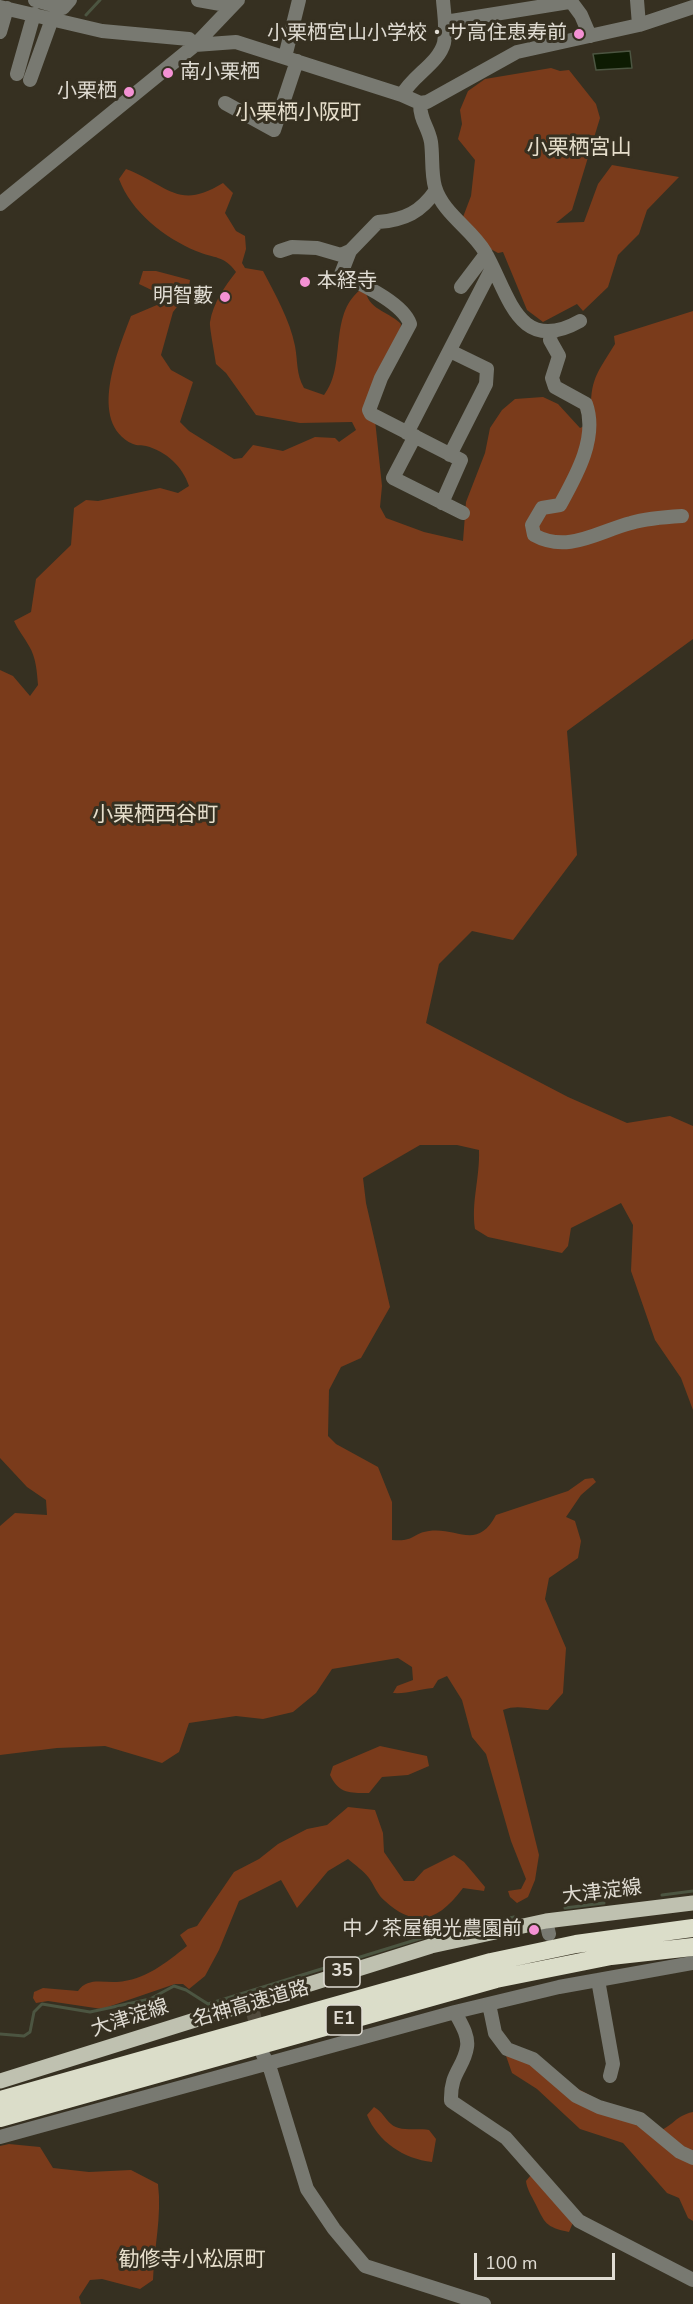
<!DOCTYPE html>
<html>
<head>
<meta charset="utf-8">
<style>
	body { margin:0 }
	#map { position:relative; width:693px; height:2304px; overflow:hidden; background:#363021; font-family:"Nunito Sans",sans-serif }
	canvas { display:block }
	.scale { position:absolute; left:474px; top:2253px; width:141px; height:27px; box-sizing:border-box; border:3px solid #e0dcd3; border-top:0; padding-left:8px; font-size:18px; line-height:21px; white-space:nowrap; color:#e0dcd3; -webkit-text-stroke:4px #363021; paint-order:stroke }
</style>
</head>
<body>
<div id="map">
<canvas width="693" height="2304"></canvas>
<div class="scale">100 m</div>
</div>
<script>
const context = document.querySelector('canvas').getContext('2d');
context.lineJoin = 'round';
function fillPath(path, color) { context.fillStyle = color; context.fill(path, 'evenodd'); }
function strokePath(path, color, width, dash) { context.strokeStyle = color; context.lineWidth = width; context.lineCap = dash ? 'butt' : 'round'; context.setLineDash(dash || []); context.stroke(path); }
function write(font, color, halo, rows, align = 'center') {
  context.font = font + ' "Nunito Sans","Noto Sans JP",sans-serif'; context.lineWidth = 6; context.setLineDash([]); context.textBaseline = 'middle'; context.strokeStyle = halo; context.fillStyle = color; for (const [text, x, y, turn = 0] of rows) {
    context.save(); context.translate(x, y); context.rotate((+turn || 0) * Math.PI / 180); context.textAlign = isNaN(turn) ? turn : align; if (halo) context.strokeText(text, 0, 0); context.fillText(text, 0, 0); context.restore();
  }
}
fillPath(new Path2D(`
	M551,68L560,71L569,70L596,104L600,118L572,210L556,223L584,222L598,184L612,165L679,177L647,210L639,234L618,255L608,287L583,311L577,304L543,322L527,310L503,252L498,253L487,247L463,217L471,196L475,160L458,139L462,124L460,110L468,91L485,79Z
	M126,169C168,185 178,211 223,183L233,193L225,213L236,231L245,236L246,249L242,263L245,268L263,271C275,294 290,320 295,346C298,362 296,374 304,388L324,395C347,366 328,316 360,290L366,293C370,310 391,313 401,324L400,331L382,364L375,420L382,486L380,507L386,518L424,532L463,541L466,502L485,453L490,428L502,410L515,399L543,397L558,404L580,428L591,423C590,381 593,379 615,344L614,336L693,311V639L567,731L577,855L513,940L472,931L439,964L426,1023L568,1097L627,1123L670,1116L693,1126V1410L681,1378L655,1340L631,1271L633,1225L621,1203L571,1228L568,1246L562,1253L488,1237L475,1229C471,1202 480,1178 479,1150L457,1145H420L363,1178L366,1203L390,1307L361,1358L341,1367L329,1390L328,1436L336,1444L378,1467L392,1502V1540C416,1542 412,1533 429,1531C458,1527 477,1551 496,1515L568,1491L585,1479L593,1478L596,1482L581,1495L566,1517L575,1521L581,1541L578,1558L549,1578L545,1599L566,1648L563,1693L548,1710C532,1710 518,1704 503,1710L539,1855L535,1880L528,1897L517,1903L510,1897L508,1891L521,1889L526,1879L511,1841L486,1754L472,1737L462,1700L447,1676L438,1680L433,1688C419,1689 408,1694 393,1693L397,1686L413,1680L412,1667L398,1658L332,1669L316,1693L293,1712L263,1719L236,1716L189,1723L179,1752L162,1763L105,1746L57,1748L0,1755V1526L15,1513L47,1515L46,1500L27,1487L0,1458V670L13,676L30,696L38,685C37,672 36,657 29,646C24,637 18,630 14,621L31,612L36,579L71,545L74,508L86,500L98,501L160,488L178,493L189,486C183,467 166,451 146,446C142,445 137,446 133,444C87,423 118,350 131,316L164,302L162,295L139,284L143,271H156L190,280L188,293L173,312L161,355L171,370L193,382L180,422L189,431L234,459L242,458L253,445L283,451L315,437L335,438L339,442L356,430L352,422L300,423L256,415L226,373L216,364C215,356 209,325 210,322C213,303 225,286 236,272C224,255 215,259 196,251C165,238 131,212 119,179Z
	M380,1746L427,1756L429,1766L408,1775L382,1777L369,1793C350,1793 339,1794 330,1775L333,1766Z
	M348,1807L375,1810L383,1833L384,1852L404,1881H414L424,1870L454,1855L464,1862L485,1887L484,1891L463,1888C439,1920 417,1930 385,1901C378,1896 374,1885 369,1878C364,1871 355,1865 348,1859L328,1871L297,1908L281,1880L239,1901L219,1950L205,1976L189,1989L183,1984H175L102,2009L48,2001L36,2003L33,1998L34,1992L43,1988L78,1991C88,1977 103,1983 117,1982C145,1980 166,1963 187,1946L180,1935L188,1929L197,1926L234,1872L259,1859L278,1844L307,1829L327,1825Z
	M510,2052L606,2104L651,2133C672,2130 673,2116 693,2112V2221L688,2218L679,2198L667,2193L623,2143L580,2129L537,2089L512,2073L505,2053Z
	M374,2107C383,2112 384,2118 391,2124C399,2132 418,2128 429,2130L436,2139L432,2162C404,2159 378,2142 367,2115Z
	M9,2144L40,2147L53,2168L89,2172L131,2170L158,2184C162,2217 154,2247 153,2280L140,2289L102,2279L90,2280L79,2297L81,2304H0V2146Z
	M531,2175L574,2220L569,2232C545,2227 545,2223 535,2203C531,2195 527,2189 526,2181Z`), '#7a3b1b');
const water = new Path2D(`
	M630,51L632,68L596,70L593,54Z`);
fillPath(water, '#0d1b02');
strokePath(water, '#4c5541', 1.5);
strokePath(new Path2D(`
	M86,15L100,0
	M662,1895L693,1891
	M565,1908L604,1903
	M0,2034L24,2036L30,2032L34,2012L42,2004L90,2012L150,1999L174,1986L186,1990L208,2004L425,1937L514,1917`), '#4c5541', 3);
strokePath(new Path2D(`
	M253,2012L259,2036`), '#504a3c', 14, [14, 7]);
strokePath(new Path2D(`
	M35,0L63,8L70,0
	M198,0L232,6
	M570,0L581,15L590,36
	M637,0L639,25
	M0,7L102,31L189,39L195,45L236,42L402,95L420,103
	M445,22L569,2
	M0,32L7,8
	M285,57L299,0
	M17,74L34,14
	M30,80L52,19
	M402,95C412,76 439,63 444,43C447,29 444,14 443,0
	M225,103L274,130L297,61
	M420,103C420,121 428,126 431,142C433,156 431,173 435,187C443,214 472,229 485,252C509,294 518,356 580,321
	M420,103L427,102L517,52L639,25L693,7
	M0,204L195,45L238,0
	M280,251L292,247L317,248L341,255L350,251L378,222C405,220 421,212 436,190
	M350,251L341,274C361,284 403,303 410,324L381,378L369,410L371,414L461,460L442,503
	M461,287L486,254
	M551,333L550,340L559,356L552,378L555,387L586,404C598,438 576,476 560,505L542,508L532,525L534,535C568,554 599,531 631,523C648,518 665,517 682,516
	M450,351L487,369L486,384L450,455
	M407,433L492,268
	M415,436L393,478L463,513
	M546,1921L549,1934
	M598,1980L613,2064L610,2076
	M489,2004L495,2033L507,2049L533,2059L576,2096L599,2107L640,2119L680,2152L693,2158
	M455,2012C460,2022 469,2035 467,2047C464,2068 450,2072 451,2101L506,2138L579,2221L693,2280
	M263,2055L269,2065L307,2189L334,2229L365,2266L484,2304
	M0,2137L455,2012L559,1987L693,1963`), '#787971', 14);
strokePath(new Path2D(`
	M0,2081L431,1946L546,1921L693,1903`), '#bfc1b0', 15);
strokePath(new Path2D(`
	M0,2100L491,1962L576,1944L693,1928
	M0,2118L496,1979L611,1956L693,1947`), '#dbddc9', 18);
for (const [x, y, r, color] of [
	[579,34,6,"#f491d4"],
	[168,73,6,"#f491d4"],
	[129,92,6,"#f491d4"],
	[305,282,6,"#f491d4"],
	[225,297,6,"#f491d4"],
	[534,1930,6,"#f491d4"]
]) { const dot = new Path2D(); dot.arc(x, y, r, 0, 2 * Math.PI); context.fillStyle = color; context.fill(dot); strokePath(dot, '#363021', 2); }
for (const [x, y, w] of [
	[342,1972,36],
	[344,2020,36]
]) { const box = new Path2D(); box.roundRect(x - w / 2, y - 15, w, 30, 4.5); context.fillStyle = '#363021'; context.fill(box); strokePath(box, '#e0dcd3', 1.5); }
write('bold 18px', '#e0dcd3', null, [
	["35",342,1972],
	["E1",344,2020]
]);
write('20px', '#e0dcd3', '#363021', [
	["小栗栖宮山小学校・サ高住恵寿前",567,34],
	["南小栗栖",180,73,"left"],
	["小栗栖",117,92],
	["本経寺",317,282,"left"],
	["明智藪",213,297],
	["中ノ茶屋観光農園前",522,1930]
], 'right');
write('20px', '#e0dcd3', '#363021', [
	["大津淀線",602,1893,-7],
	["名神高速道路",251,2005,-16],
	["大津淀線",130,2019,-18]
]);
write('21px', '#e7dfcc', '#363021', [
	["小栗栖小阪町",298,114],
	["小栗栖宮山",579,149],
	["小栗栖西谷町",155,816],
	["勧修寺小松原町",192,2261]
]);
</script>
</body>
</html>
